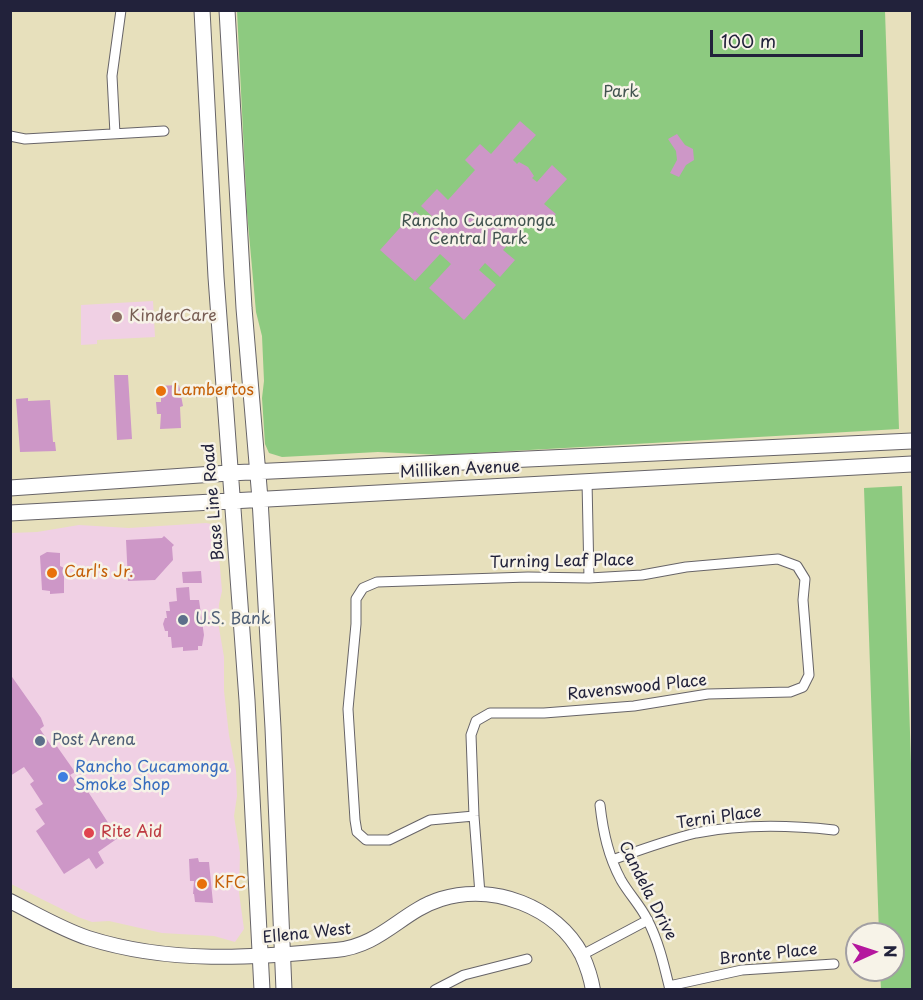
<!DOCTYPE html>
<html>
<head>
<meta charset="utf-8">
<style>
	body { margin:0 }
	#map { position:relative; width:923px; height:1000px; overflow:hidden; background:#e7e0bc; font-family:"Playpen Sans",sans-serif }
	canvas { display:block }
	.frame { position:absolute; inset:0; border:12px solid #22223b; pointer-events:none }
	.north { position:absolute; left:845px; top:922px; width:60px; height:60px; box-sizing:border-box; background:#f7f3e8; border:2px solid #a29fa3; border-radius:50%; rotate:87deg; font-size:16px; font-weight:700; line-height:24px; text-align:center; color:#22223b }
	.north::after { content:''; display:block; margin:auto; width:21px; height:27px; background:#b5179e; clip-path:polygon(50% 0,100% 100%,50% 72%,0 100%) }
	.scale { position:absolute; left:710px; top:30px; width:153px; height:27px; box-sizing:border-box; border:3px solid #22223b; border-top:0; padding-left:8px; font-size:18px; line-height:21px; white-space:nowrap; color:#22223b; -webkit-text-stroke:4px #f7f3e8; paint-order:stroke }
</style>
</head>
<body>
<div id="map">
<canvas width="923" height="1000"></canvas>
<div class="frame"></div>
<div class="north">N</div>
<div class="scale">100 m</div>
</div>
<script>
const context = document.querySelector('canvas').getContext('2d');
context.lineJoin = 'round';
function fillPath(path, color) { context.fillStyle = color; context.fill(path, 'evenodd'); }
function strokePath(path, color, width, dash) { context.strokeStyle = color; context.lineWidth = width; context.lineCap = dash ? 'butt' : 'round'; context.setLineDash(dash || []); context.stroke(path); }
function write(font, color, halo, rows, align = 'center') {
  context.font = font + ' "Playpen Sans",sans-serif'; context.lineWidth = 5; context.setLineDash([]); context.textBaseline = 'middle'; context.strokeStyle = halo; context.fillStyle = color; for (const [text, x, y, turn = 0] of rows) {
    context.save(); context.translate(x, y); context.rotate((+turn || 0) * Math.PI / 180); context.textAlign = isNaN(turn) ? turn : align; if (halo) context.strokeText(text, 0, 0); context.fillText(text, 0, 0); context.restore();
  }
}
fillPath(new Path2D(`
	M153,301L155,337L97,340V344L81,345V305Z
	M206,523L217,525L222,536L219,556L222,591L219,604L218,622L224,657V691L229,735L236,771L237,796L234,816L240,853L239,893L244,929L235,942L214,936L162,933L109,921L92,922L78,917L11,884L10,533L37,532L79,525L129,528Z`), '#f0d0e4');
fillPath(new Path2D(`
	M237,11H885L899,429L441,455L378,452L282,457L269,453L265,444L262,398L264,381L262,336L256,312L247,212Z
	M902,486L912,794V989L881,990L880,970H893V934H879L864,488Z`), '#8dca80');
fillPath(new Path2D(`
	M520,121L536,135L513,160L517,164L519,162L528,167L534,176L532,178L537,182L552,165L567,179L544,204L556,214L542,229L531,219L519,232L530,241L525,246L515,237L503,250L515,260L500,277L485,263L479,270L496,285L464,320L429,288L451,264L440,254L415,281L380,250L415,211L431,225L436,220L421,206L437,189L448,200L475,170L465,160L480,144L491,154Z
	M677,134L685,145L693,149L694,160L686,165L679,177L670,173L677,160L676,151L668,139Z
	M114,375H128L132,439L117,440Z
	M179,385L183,406L180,407L181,428L160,429L161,414H157L156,402H161V398L158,396L157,386Z
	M28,398V401L50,400L53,442H55L56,451L20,452L16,399Z
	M164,536L174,545L172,547L173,560L155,580L128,581L126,540L162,538Z
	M47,552L60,553V566L64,568V593L50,594V591L42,590L40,556Z
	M201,571L202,583H183L182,572Z
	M189,587L190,600H199L204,635L202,646H198V650L183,651V647L172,648L171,637H168V631H165L163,624L165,618H167L166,611H170L169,602L177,601L176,588Z
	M10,674L41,718L44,726L40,729L52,747L56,745L75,772L70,775L75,782L79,780L85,787L118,838L98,852L104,863L96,869L89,858L64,874L36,831L45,824L35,809L43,804L30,784L34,781L24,767L10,776Z
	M198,858L199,862H209L213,903L195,902L194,894H193L194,881H190L189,859Z`), '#cd97c7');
const street = new Path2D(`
	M115,134L112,76L121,10
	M10,136L25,139L164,131
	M587,481L589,578
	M600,805C603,832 608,856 621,880C629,894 640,905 647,919C659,942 664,965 670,990
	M474,816L430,820L389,840H366L357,832L355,820L348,709L356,624V599L363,588L377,582L528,577L589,578L642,575L686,567L778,559L797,566L805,579L803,600L809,675L803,687L790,692L708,694L634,706L544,713H490L476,721L471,735L474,816L480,894
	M612,860C640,850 667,840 696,833C742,824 788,825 834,830
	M582,955L648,920
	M669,986L742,970L834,964
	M435,990L464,975L527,959`);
const secondary = new Path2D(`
	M10,901C36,914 61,929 88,938C170,964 252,958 336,950C381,946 402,911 441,899C493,883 556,906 582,955C587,966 591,978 593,990`);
const primary = new Path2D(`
	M202,10L216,277L247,700L262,990
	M227,10L244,308L260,499L273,728L284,990
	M10,488L229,473L912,441
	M10,513L912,464`);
strokePath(street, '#676468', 11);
strokePath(secondary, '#676468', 16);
strokePath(primary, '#676468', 17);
strokePath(street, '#fff', 9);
strokePath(secondary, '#fff', 14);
strokePath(primary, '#fff', 15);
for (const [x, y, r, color] of [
	[117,317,6,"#8d6e63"],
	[161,391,6,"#e8710a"],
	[52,573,6,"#e8710a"],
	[183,620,6,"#5c6f8a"],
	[40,741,6,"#5c6f8a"],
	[63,777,6,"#3f7fe0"],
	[89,833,6,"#e0444e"],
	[202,884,6,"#e8710a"]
]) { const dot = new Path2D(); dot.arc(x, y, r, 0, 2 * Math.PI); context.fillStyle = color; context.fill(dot); strokePath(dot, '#f7f3e8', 2); }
write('16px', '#425450', '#f7f3e8', [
	["Park",621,93],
	["Rancho Cucamonga",478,222],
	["Central Park",478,240]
]);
write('16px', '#785e54', '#f7f3e8', [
	["KinderCare",129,317]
], 'left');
write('16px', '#c56008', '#f7f3e8', [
	["Lambertos",173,391],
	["Carl's Jr.",64,573],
	["KFC",214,884]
], 'left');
write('16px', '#22223b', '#f7f3e8', [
	["Milliken Avenue",460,470,-3],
	["Base Line Road",214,502,-95],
	["Turning Leaf Place",562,562,-1],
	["Ravenswood Place",637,688,-6],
	["Terni Place",719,818,-8],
	["Candela Drive",647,891,63],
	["Ellena West",307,934,-6],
	["Bronte Place",768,955,-6]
]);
write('16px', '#4e5e75', '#f7f3e8', [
	["U.S. Bank",195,620],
	["Post Arena",52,741]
], 'left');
write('16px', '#366cbe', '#f7f3e8', [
	["Rancho Cucamonga",75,768],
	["Smoke Shop",75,786]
], 'left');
write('16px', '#be3a42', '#f7f3e8', [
	["Rite Aid",101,833]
], 'left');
</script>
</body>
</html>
